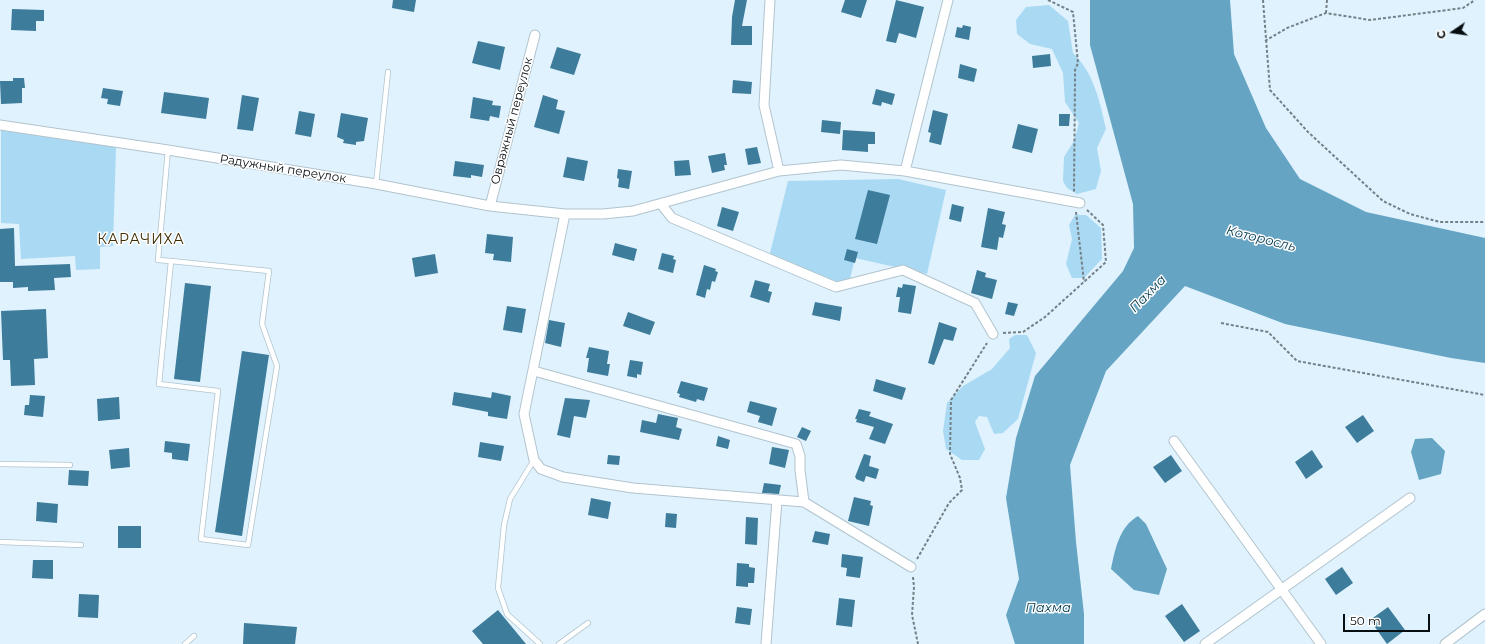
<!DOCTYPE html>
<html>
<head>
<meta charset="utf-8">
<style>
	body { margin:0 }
	#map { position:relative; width:1485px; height:644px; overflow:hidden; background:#dff2fd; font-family:Montserrat,sans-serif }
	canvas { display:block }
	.north { position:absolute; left:1433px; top:12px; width:40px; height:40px; -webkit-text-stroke:3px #fff; paint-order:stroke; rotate:257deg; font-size:11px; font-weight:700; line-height:16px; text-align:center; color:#070e11 }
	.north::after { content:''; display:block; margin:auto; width:14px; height:18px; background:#070e11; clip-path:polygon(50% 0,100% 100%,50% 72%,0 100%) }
	.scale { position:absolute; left:1343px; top:614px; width:87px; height:18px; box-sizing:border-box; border:2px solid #070e11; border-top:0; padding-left:5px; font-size:12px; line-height:14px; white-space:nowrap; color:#070e11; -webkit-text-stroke:3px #fff; paint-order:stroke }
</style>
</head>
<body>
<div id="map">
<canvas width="1485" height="644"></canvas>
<div class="north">С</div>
<div class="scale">50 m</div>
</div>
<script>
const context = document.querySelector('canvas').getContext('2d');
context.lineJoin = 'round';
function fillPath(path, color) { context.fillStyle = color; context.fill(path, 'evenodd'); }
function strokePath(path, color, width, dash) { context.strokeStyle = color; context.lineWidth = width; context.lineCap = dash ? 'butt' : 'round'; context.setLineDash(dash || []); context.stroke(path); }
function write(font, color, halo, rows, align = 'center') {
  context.font = font + ' Montserrat,sans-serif'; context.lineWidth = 3; context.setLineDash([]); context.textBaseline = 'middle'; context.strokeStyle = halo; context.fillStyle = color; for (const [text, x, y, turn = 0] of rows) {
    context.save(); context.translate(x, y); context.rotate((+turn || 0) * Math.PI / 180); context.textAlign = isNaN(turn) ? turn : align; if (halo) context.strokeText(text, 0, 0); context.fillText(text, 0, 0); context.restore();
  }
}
fillPath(new Path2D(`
	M1049,5L1068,21L1073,53C1094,73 1100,102 1106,129L1097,148L1101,171L1096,189L1077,194L1067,188L1063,181L1064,157L1074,141L1079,123L1065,102L1063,73L1052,49L1030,44L1017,34L1016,20L1026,7Z
	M1,129L116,147L113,246L100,247V269L76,270L75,256L21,259L19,224L1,223Z
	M898,179L946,190L927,274L855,258L850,279L827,284L769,257L788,181Z
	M1075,215H1086L1101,228L1102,259L1084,278H1072L1066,264L1072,239L1069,225Z
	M1015,335H1027L1036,353L1018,419L1003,433L994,434L987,417L979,416L975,422L985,449L979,460H962L946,449L943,431L947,403L963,386L992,369L1010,348L1009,339Z`), '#aadaf3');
fillPath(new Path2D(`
	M1090,0H1230L1234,54L1266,128L1300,179L1366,212L1485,238V363L1451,358L1285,324L1185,286L1106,371L1070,465L1076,542L1084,614V644H1015L1006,615L1019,579L1006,498L1016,438L1035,376L1123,271L1134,248L1133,204L1090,45Z
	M1432,438L1445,451L1441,474L1419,480L1411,452L1415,439Z
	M1138,516L1146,524L1167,569L1159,595L1134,590L1111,569C1115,550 1119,527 1138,516Z`), '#65a4c3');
fillPath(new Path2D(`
	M393,0H416L414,12L392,8Z
	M735,0H747L742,26H752V45H731L732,17Z
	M845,0H867L861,18L841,12Z
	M896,0L924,7L916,38L899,33L896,43L886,41Z
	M12,9L44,10V21H36V31L11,30Z
	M963,25L971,27L969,40L955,37L957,27L962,28Z
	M478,41L505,47L500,70L472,63Z
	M557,47L581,54L574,75L550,68Z
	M1050,54L1051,66L1033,68L1032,56Z
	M960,64L977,69L974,82L958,78Z
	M13,78H24L25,88H22V103L1,104L0,81H13Z
	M733,80L752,82L751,94L732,93Z
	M103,88L123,91L120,106L107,104L108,99L101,98Z
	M876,89L895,94L892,105L882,102L881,106L872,104Z
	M164,92L209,98L206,119L161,113Z
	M242,95L259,98L253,131L237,129Z
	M543,95L558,100L556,109L565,111L559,134L534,127Z
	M473,97L493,101L492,105L501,106L499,118L490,116L489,121L470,118Z
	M933,110L948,114L941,145L929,142L931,133L928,132Z
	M299,111L315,114L311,137L295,134Z
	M341,113L368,118L364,141L356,142V145L343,143L344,140L337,137Z
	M1059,114H1070L1069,126H1059Z
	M822,120L841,122L840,134L821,132Z
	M1018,124L1038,129L1032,153L1012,148Z
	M843,130L875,132V144H868V152L842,150Z
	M757,147L761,163L748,165L745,149Z
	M725,153L727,165H724L725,170L712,173L708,156Z
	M567,157L588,161L584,181L563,177Z
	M689,160L691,175L675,176L674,161Z
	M455,161L484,165L482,177L471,175V178L453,176Z
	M618,169L632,171L629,189L618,187L619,179L617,178Z
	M868,190L890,195L877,244L855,239Z
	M952,204L964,207L961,222L949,219Z
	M722,207L739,212L733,231L717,226Z
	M988,208L1005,212L1002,224L1006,225L1003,238L999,237L997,250L981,247Z
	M14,228L15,266L70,264L71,277L54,278L55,290L28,291V287L13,288V282H0V229Z
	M487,234L513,237L511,262L493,260L494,254L485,253Z
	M615,243L637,249L634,261L612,255Z
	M847,249L858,252L855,263L844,260Z
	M662,253L674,256L673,259L676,260L673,273L658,269Z
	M435,254L438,273L415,277L412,258Z
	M704,265L716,269L715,271L718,272L715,282L712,281L710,290L707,289L705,298L696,295Z
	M977,270L986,273L985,277L997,280L992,299L971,293Z
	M755,280L770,284L768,291L772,292L769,303L750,297Z
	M185,283L211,286L200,382L174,379Z
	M903,284L916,286L911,314L898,312L900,297H896L898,287L902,288Z
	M815,302L842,307L840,321L812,315Z
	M1008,302L1018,304L1014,316L1005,314Z
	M507,306L526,309L522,333L503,330Z
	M46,309L48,358L34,359L35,385L11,386L10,360H3L1,311Z
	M628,312L655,322L650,335L623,326Z
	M549,320L565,323L561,347L545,343Z
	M939,322L957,328L953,341L944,339L934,365L928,363Z
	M589,347L609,351L607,364H610L608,376L587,372L589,358H586Z
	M242,351L269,355L242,536L215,532Z
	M630,360L643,362L641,375L637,374V378L627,376Z
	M876,379L906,388L902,400L873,391Z
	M681,381L708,388L704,401L697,399L696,402L679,397L680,394L677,393Z
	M454,392L491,398L492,392L511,396L507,419L488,416V412L452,405Z
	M30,395L45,396L43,417L24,415L25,405H29Z
	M119,397L120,419L98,421L97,399Z
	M565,398L590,400L586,418L574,416L570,438L557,435Z
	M750,401L777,408L772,426L758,422L760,416L747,412Z
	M859,409L871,412L869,416L893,424L885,444L869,439L874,427L856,422L857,419H855Z
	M658,414L678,418L676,427L682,429L679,440L640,432L642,420L656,423Z
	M1363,415L1374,431L1357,443L1345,427Z
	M802,427L811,431L806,441L797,437Z
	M718,436L730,440L728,449L716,446Z
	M165,441L190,444L188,461L172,459V453L164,452Z
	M480,442L504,446L501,461L478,457Z
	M772,447L789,450L785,468L769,464Z
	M129,448L130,467L111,469L109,450Z
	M1312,450L1323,467L1306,479L1295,462Z
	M864,454L871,456L869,466L879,469L876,479L866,476L864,482L856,479V478L855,477Z
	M608,455L620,456L619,465L607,464Z
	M1171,455L1182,471L1165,483L1153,467Z
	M69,470L89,471L88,486L68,485Z
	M764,483L781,485L779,494L762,493Z
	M854,497L871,501L870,505L873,506L869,526L848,521Z
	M591,498L611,502L608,519L588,515Z
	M37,502L58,504L57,523L36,521Z
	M666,513L677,514L676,528L665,527Z
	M746,517L758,518L757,545L745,544Z
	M118,526H141V548H118Z
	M815,531L830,534L828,545L812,542Z
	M842,554L863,557L860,578L846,576L847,568L841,567Z
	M33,560H53V579L32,578Z
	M737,563L749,564V567L755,568L754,583H748V587L736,586Z
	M1342,567L1353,583L1336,595L1325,579Z
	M79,594L99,595L98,618L78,617Z
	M839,598L855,600L852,627L836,625Z
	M1182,604L1200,631L1184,642L1165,616Z
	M737,607L752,609L750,625L735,623Z
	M1388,607L1405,630L1387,644L1370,620Z
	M498,610L526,644H483L472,631Z
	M244,623L297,627L295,644H243Z`), '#3d7c9a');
const lane = new Path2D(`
	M168,150L158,260L171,261L159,384L218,391L201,539L248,545L277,366L262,324L269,271L171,261
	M376,184L388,72
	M534,460L510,499L504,525L498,588L507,614L540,644
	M0,464L70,465
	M0,542L81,545
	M185,644L194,636
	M559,644L588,623`);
const street = new Path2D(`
	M770,0L764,105L779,171
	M0,125L168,150L376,184L490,206L565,214H603L633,211L779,171L841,165L905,171L1080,203
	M905,171L948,0
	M661,204L672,218L836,287L903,270L975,303L993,334
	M490,206L535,35
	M565,214L524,414L534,460L541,469L563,477L633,488L804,502L911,567
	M534,371L796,444L800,456V470L804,502
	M1174,441L1321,644
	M766,644L777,500
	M1205,644L1410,498
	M1445,644L1485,614`);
strokePath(lane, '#b1c4ce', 6);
strokePath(street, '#b1c4ce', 11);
strokePath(new Path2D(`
	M1048,0L1073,12L1078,63L1075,70V79L1074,192
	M1263,0L1270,90L1308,132L1383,201L1410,214L1440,222H1485
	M1326,13L1327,0
	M1265,41L1287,28L1326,13L1370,20L1463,8L1475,0
	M1076,212L1084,282
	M1221,323L1268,332L1297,361L1485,395
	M1003,333L1023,332L1045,317L1106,262L1103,225L1086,209
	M917,559L949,503L962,490L960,478L950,454L951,400L987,343
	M913,577L914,587L912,615L918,644`), '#738087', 2, [3, 2]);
strokePath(lane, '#fff', 4.5);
strokePath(street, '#fff', 9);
write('12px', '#070e11', '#fff', [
	["Овражный переулок",512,121,-75],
	["Радужный переулок",283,169,9]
]);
write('italic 13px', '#00394f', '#fff', [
	["Которосль",1261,239,14],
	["Пахма",1148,294,-46],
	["Пахма",1048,608]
]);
context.letterSpacing = '1px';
write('14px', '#3d2e04', '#fff', [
	["КАРАЧИХА",141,240]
]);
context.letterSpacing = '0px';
</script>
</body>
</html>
